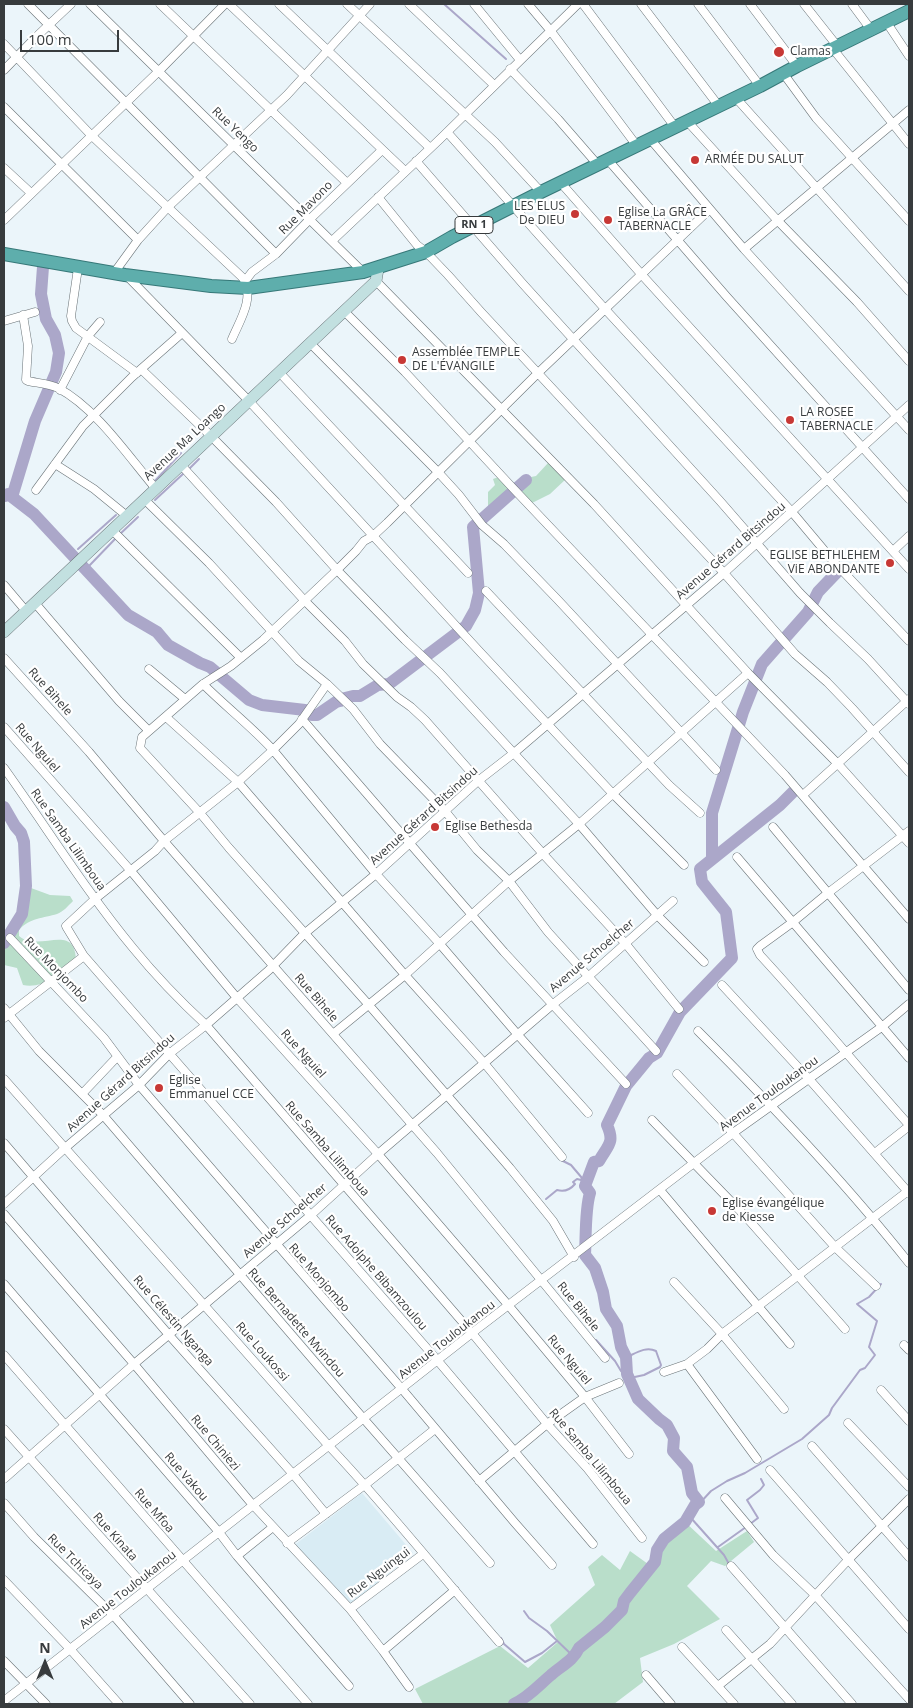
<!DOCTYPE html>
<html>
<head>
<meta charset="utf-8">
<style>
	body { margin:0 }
	#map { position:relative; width:913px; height:1708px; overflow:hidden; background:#ebf5fa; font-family:"Open Sans",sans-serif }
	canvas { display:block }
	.frame { position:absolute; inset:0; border:5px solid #373b3d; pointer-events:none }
	.north { position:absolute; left:20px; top:1638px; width:50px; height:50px; -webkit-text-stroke:4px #fff; paint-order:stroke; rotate:0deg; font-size:14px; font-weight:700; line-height:20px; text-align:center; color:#373b3d }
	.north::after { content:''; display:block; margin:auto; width:18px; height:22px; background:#373b3d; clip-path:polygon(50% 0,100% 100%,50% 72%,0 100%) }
	.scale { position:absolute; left:20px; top:30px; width:99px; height:22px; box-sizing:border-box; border:2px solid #373b3d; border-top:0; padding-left:6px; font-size:15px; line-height:18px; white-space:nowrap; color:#373b3d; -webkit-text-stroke:4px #fff; paint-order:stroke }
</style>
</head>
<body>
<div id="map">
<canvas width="913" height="1708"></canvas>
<div class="frame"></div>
<div class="north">N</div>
<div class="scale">100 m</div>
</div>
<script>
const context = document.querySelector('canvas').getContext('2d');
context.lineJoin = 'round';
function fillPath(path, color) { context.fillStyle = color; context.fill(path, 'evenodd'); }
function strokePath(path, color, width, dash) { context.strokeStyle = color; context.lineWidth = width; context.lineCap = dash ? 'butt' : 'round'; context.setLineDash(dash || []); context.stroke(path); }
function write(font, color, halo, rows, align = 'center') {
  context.font = font + ' "Open Sans",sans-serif'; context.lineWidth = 4.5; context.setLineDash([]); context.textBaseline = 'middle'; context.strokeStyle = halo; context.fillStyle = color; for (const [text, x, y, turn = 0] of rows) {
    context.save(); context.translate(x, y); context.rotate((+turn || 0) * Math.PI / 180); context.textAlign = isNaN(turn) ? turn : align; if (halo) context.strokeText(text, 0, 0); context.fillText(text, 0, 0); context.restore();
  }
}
fillPath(new Path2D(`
	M362,1493L413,1553L347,1609L292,1547Z`), '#d9ecf4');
fillPath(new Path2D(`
	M548,463L566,479L550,494L528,505L509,493L501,501L493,514L488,509V492L495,485L493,479L501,476L510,487L517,485L523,487L526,478L536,476Z
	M31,888L50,895L70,896L73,901C68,906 63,912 57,914C44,918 29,918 19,930V936C40,954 78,918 76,966C61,975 41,989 23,985L17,968L4,965V942L23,910L26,892Z
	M684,1521L716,1551L747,1531L754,1542L725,1566L711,1561L687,1586L720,1619L674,1644L640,1658L643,1682L614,1704H423L415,1689L500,1646L528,1668L558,1642L550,1625L595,1585L588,1567L602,1555L620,1570L630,1551L648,1564Z`), '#b9deca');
strokePath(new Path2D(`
	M444,4L506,59
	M188,470L199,459
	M154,482L181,453
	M155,500L184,473
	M119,535L138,517
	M78,549L116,515
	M88,567L116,538
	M561,1160L571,1165L582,1178L581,1180L585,1186
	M546,1199L557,1190C564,1192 570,1190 575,1184L573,1182L577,1179L581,1180
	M596,1340L615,1361L621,1371L626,1373
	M627,1357C636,1353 646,1346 656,1351L661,1365L660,1367L644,1375L630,1378
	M699,1504L711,1491L727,1481L745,1473L802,1439L829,1415L832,1408L860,1370L865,1368L875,1355L869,1347L877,1321L857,1304L869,1297L881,1284
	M691,1518L724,1555L729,1564
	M750,1524L758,1518L747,1500L760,1490L764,1485L761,1479
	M718,1547L746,1527
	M524,1611L529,1618L547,1631L574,1657
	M501,1638L504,1644L525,1662L542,1653L557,1641`), '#aba7c9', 2);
strokePath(new Path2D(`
	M5,496L8,494L12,497L35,421L56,372L59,353L55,335L46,319L41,294L43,267
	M12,497L34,514L128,615L157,632L168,645L200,663L210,667L249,700L262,705L305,710L312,715H317L336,702L340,701L345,698L353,696H360L378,685L389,684L466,626L475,610L479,593L473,527L526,480
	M4,807L15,826L21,833L24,842L26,886L22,914L4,943
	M712,859V813L743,712L762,664L808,612L818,592L840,569
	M514,1704C529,1697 539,1685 551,1675C561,1666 573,1661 579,1648L605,1627L622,1610L624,1601L630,1593L655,1562L657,1550L664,1539L685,1522L695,1505L699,1502L692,1493L687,1467L673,1451L674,1438L667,1425L659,1419L638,1399L627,1374L626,1357L621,1347L617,1326L606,1309L603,1292L595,1268L585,1255C586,1236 585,1209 590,1193L585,1186L594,1162L599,1161C608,1145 615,1143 607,1125L626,1086L649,1058L657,1053L680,1012L732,958L726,912L702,882L700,869L780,805L793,792`), '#aba7c9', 12);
const minor = new Path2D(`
	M28,4L276,254
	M90,4L363,272
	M160,4L347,183
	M229,4L405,171
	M279,4L430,148
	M347,4L495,142L541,192
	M409,4L494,85
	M474,4L520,60
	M528,4L550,30L637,146
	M583,4L675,127
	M641,4L718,105
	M698,4L760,86
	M750,4L797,66
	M804,4L838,47
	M852,4L872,31
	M887,23L909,56
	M4,44L91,135L243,278C255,298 240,320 232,339
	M833,49L909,144
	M510,69L558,119L598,165
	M4,70L36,37L71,4
	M783,73L816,118L909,221
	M736,98L909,291
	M4,107L138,240
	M687,121L778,221L857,302L909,361
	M447,132L605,309L792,512L834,562L909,641
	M651,140L744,249L909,430
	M608,160L727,297L909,499
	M416,161L523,284L720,501L800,593L830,623L868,659L909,704
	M4,168L31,193
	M561,183L642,275L909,569
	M378,197L417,245L426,252L448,275L481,312L724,573L795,654L827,682L852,708L909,772
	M4,220L159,71L225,4
	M332,241L439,140L578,4
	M744,249L909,110
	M78,268L71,316L72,321L76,328L137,373
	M114,273L138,240L168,207L287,95L370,4
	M127,276L249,401L480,652L613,794L684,865
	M245,281L252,272L276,254L310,219L382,150
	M376,281L594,504L748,673L838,764L909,843
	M344,311L405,372L510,485L785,775L909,919
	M23,315L28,346L26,380L28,381C37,383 50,384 58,388C96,408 128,456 156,489
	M4,321L35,312
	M310,343L438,472L459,495L482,525L504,544L558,600L716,770
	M141,369L211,436L276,502L337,570L405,640L440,673L579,824L657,915L704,962
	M279,372L468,573
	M60,390L88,336L100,322
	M55,464L94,489L127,516
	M181,465L304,600L345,641L363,664L397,697L411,707L425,720L544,855L625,943L679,1009
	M36,490L83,426L132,377L182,333
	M144,499L209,563L299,661L327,684L353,709L380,744L445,811L477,850L509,881L548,932L656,1051
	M112,530L241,658
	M893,551L909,536
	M4,585L26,611
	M486,591L669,785L700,813
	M35,603L119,701L149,731
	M4,658L89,752L164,841L437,1153L605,1358
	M149,669L185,699
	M203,684C226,707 251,726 273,750L376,874L439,943L518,1035L588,1113
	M327,684L299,724L273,750L238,782L164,841L155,851L95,899L66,926L67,928L84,956L438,1361L593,1544
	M166,717L238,782L405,975L485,1064L562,1157
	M302,719L504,952L626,1084
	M4,727L131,871L237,998L378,1154L509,1306L585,1397L629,1454
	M4,768C47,828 86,891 133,948C155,975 180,1001 206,1025L472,1333L547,1424L587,1468L642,1538
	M803,795L909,699
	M773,827L909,990
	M909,831L828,893L793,922L760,946L757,949L760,955C811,1010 859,1069 909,1125
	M737,857L909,1058
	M10,938L104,1038L139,1085L402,1389L515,1523L552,1565
	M722,985L809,1079L909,1193
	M4,1008L39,1051L103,1115L363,1418L490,1563
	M4,1018L84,956
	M698,1031C772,1105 844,1181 909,1263
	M333,1034L405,975L509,881L579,824L748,673
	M677,1074L733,1133L835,1247L876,1286
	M4,1079L328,1445C388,1508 442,1577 499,1642
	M82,1094L117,1057
	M652,1120L747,1218L845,1329
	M4,1143L169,1335L292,1473L326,1514
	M875,1153L909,1126
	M660,1190L790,1344
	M4,1204L65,1148L139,1085L169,1054L206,1025L269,970L304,934L376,874L478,781L514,753L724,573L909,405
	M4,1214L134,1364L252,1504L350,1609L383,1651L409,1687
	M574,1257L553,1221L510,1168L368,1004L229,848L200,813L140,748L142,737L203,684L231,666L263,640L337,570L356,551L364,541L373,536L387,523L538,373L709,210
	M674,1282L722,1334L784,1409
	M4,1284L218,1531L237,1556L349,1686
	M904,1345L909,1350
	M4,1355L308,1704
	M687,1364L757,1459
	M664,1372L687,1364L707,1349L722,1334L908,1191
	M881,1390L909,1421
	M848,1423L909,1487
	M4,1429L250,1704
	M812,1446L909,1557
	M770,1470L909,1629
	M4,1479L134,1364L311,1215L378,1154L552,1005L589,976L673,901
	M479,1481L547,1424L585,1397L619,1383
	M725,1498L773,1555L815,1595L909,1699
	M4,1503L34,1537L113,1615L190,1704
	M287,1543L366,1484L435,1429
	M237,1556L273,1527
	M731,1566L852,1704
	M4,1580L70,1649L119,1704
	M350,1609L423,1554
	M726,1630L792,1704
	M682,1647L734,1704
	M383,1651L455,1590
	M4,1661L46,1704
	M646,1675L671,1704
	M718,1686L770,1644L849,1559L909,1499
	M4,1701L472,1333L733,1133L883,1026L909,1004`);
const secondary = new Path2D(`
	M4,632L376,281L378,269`);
const trunk = new Path2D(`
	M4,254L125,275L211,286L248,288L363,272L426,252L452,237L541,192L760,86L797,66L909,11`);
strokePath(minor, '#6a7377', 9);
strokePath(secondary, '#6a7377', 12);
strokePath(trunk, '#367878', 14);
strokePath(minor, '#fff', 8);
strokePath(secondary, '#c2e0e0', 11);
strokePath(trunk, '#5eaeac', 12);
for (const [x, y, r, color] of [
	[779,52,6,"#c73835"],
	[695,160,5,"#c73835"],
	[575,214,5,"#c73835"],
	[608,220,5,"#c73835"],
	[402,360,5,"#c73835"],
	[790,420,5,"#c73835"],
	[890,563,5,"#c73835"],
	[435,827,5,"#c73835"],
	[159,1088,5,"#c73835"],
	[712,1211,5,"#c73835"]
]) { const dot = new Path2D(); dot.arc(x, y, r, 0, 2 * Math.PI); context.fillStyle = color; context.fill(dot); strokePath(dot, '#fff', 2); }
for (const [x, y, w] of [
	[474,225,38]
]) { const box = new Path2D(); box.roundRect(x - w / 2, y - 8.5, w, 17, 4); context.fillStyle = '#fff'; context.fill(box); strokePath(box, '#373b3d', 1); }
write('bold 11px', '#373b3d', null, [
	["RN 1",474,225]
]);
write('12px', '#373b3d', '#fff', [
	["Clamas",790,52],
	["ARMÉE DU SALUT",705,160],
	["LES ELUS",565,207,"right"],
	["De DIEU",565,221,"right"],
	["Eglise La GRÂCE",618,213],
	["TABERNACLE",618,227],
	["Assemblée TEMPLE",412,353],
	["DE L'ÉVANGILE",412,367],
	["LA ROSEE",800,413],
	["TABERNACLE",800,427],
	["EGLISE BETHLEHEM",880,556,"right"],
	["ViE ABONDANTE",880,570,"right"],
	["Eglise Bethesda",445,827],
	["Eglise",169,1081],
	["Emmanuel CCE",169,1095],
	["Eglise évangélique",722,1204],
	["de Kiesse",722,1218]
], 'left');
write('12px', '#373b3d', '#fff', [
	["Rue Yengo",235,130,44],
	["Rue Mavono",306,208,-45],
	["Avenue Ma Loango",185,442,-43],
	["Avenue Gérard Bitsindou",731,551,-41],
	["Rue Bihele",50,692,48],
	["Rue Nguiel",37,748,49],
	["Avenue Gérard Bitsindou",424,816,-42],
	["Rue Samba Lilimboua",68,840,55],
	["Avenue Schoelcher",592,956,-40],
	["Rue Monjombo",56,970,46],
	["Rue Bihele",316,998,49],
	["Rue Nguiel",303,1054,48],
	["Avenue Gérard Bitsindou",121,1083,-42],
	["Avenue Touloukanou",769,1094,-36],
	["Rue Samba Lilimboua",327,1149,49],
	["Avenue Schoelcher",285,1221,-41],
	["Rue Adolphe Bibamzoulou",376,1273,49],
	["Rue Monjombo",319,1278,49],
	["Rue Bihele",578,1307,51],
	["Rue Célestin Nganga",173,1321,49],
	["Rue Bernadette Mvindou",296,1323,49],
	["Avenue Touloukanou",447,1340,-38],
	["Rue Loukossi",262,1352,49],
	["Rue Nguiel",569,1360,50],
	["Rue Chiniezi",215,1443,50],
	["Rue Samba Lilimboua",590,1457,50],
	["Rue Vakou",186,1477,49],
	["Rue Mfoa",154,1511,49],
	["Rue Kinata",115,1537,48],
	["Rue Tchicaya",75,1562,45],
	["Rue Nguingui",379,1573,-37],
	["Avenue Touloukanou",128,1590,-38]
]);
</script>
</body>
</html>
